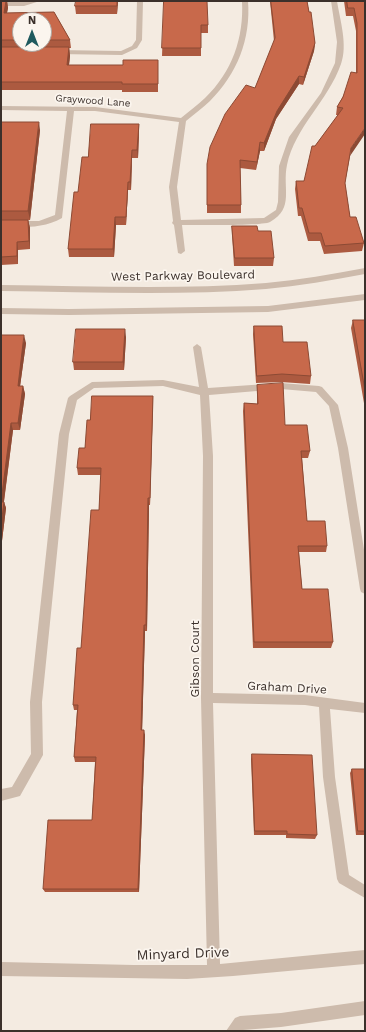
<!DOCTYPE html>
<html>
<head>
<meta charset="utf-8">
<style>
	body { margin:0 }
	#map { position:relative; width:366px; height:1032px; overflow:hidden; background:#f4ebe1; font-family:"Work Sans",sans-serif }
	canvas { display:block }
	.frame { position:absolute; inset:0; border:2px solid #3b302b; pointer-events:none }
	.north { position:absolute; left:12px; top:12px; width:40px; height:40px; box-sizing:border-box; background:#fbf5ee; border:1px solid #aea6a0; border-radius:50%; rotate:0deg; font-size:11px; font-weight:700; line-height:16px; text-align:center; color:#3b302b }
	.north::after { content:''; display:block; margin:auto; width:14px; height:18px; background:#1f5a5e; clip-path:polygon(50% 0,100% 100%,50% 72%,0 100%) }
</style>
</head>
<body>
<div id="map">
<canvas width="366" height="1032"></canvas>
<div class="frame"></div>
<div class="north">N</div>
</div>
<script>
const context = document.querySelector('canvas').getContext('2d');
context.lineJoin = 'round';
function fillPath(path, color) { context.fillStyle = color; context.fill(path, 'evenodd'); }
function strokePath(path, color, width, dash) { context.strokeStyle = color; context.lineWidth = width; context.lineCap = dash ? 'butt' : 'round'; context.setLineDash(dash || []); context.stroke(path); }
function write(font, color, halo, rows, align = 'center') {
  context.font = font + ' "Work Sans",sans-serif'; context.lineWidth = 3.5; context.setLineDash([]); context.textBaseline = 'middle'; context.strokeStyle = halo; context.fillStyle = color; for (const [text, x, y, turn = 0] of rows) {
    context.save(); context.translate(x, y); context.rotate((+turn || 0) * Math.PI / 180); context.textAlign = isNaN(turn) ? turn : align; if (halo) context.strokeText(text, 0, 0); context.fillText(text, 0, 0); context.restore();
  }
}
fillPath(new Path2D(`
	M29,1H40L24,6H1V2Z
	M137,1H143L142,40L137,48L122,55L57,54L54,52L57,50L121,51L132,46L136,40Z
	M242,1H248C251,39 237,74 210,101C203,108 194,114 186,121L177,187L181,220L264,218L276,210L278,202L279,166L289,137L321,93L335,63L337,42L331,1H337C340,20 348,45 341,64C328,101 295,127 287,165C282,188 295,208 270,222C263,226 195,225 182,225L185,251L181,254L178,253L174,225L172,223L173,221L169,187L179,122L95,111H74L62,218C43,229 22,227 1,227V221H39L55,215L67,111L1,110V106L95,107L181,118C189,111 198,105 205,98C232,72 244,38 242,1Z
	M365,268V274C332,280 299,286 266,289C178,296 89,292 1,291V285C89,286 178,290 266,283C299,280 332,274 365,268Z
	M365,294V300L268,312L69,315L1,314V308L69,309L268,306Z
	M197,344L201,347L208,388L281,383L319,386L322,387L338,405L348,448L365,556V594L361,592L360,589L338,448L329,406L316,392L281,389L209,395L213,456V693L305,695L365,703V713L330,709L335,777L349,875L365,885V898L339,883L337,879L323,777L319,707L305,705L213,703L220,964L365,950V964L233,976L187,979L1,976V962L134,965H207L201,698L203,456L200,395L163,386L94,388L77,400L69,434L42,702L43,755L20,796L1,801V789L12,787L31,754L30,702L59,434L68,398L70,396L92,382L163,380L199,387L193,347Z
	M365,1001V1015L281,1027L243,1030L242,1031H226L235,1018L240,1016L281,1013Z`), '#cdbbac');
fillPath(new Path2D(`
	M1,1H7L8,8L7,13L54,12L70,40L71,48H69L70,56L69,65H123V60H158V92H122V90H1ZM20,20H44V44H20Z
	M118,1L117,14H76L75,6Z
	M164,1L208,25V33H201V56H162Z
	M270,1H307L309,12L315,43L314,51L303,85L299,84L276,119L264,151H260L256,170L240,168L241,205V213H207V164L255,88L274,41Z
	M344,1H365L350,156L345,183L350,217L364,243L362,251L324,254L320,241H308L301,216H298L295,189L296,181H304L315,146L338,115H336L337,107L356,73V31L353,16H346Z
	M1,122L40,130L30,220H1Z
	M139,124V132L138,158H132L131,190H128L126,225H116L114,257H69L68,249L78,192L88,157Z
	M1,220H28L30,228V249L18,250V264L1,265Z
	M232,226L258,231L274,258L273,266H234L232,234Z
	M353,320H365V409L351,328Z
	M254,326L283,342L311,376L310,384L281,382L256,383L253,334Z
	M1,335L26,343L20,386H23L25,394L20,430H13L4,502L6,508L1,549Z
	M126,337L124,370H74L73,362Z
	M257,385L285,425L310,451L308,458H302L307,521L327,546L326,552H299L302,589L333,642L331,648H253L243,411L244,403L257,404Z
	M153,396V403L150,505H149L147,631H145L142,730L145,735L139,892H45L43,889L92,820L95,762H75L74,757L77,710H74L73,705L81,648L99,510L101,475H78L77,468L85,448L90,420Z
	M252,754L317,835L315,839L286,838V835H254L251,759Z
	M352,769H365V835H356L350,773Z`), '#ac5a40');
fillPath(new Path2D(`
	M6,1H7L8,8L5,21L4,13Z
	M117,1H118L117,14Z
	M315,43L314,51L303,85L304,77Z
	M69,47L70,56L68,73L67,65Z
	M299,76V84L276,119L264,151V143L277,111Z
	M39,122L40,130L30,220L28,211Z
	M139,124V132L138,158L137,150Z
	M365,128V134L350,156L351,148Z
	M260,142V151L256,170L257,162Z
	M132,150V158L131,190L130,182Z
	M128,182V190L126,225V217Z
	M115,217L116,225L114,257L113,249Z
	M28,220L30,228V249L29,241Z
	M17,242L18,250V264L17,256Z
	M125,329L126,337L124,370L123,362Z
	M24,335L26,343L19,394L18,386Z
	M23,386L25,394L20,430L18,423Z
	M153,396V403L150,505V498Z
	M11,423L13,430L3,508L1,502Z
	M148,498L149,505L147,631L146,625Z
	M4,502L6,508L1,549V525Z
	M144,625L145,631L142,735L141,730Z
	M144,730L145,735L139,892L138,889Z`), '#8c4a34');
const building = new Path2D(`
	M1,1H6L4,13L54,12L70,40H44V20H20V40H1Z
	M76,1H117V6H75Z
	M164,1H207L208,25H201V48H162Z
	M271,1H307L309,12H311L315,43L304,77L299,76L277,111L264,143L260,142L257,162L240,160L241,205H207V164L210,147L225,114L246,85L255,88L275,38Z
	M347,1H365V128L351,148L345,183L350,217H356L364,243L325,246L321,233H309L302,208H299L296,181H304L312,146H315L343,108L337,107L343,97L351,72L357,73V23L354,8H348Z
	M1,47H69L67,65H123V60H158V84H122V82H1Z
	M1,122H39L28,211H1Z
	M91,124H139L137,150H132L130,182H128L126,217H115L113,249H68L74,192H78L82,157H88Z
	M1,220H28L29,241L17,242V256L1,257Z
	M232,226H257L258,231H271L274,258H235Z
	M353,320H365V390Z
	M254,326H282L283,342H307L311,376L282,374L257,376Z
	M76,329H125L123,362H73Z
	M1,335H24L18,386H23L18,423H11L1,502H4L1,525Z
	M283,383L285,425H307L310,451H301L307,521H325L327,546H298L302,589H328L333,642H254L244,403L258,404L257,385Z
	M92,396H153L150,498H148L146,625H144L141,730H144L138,889H43L48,820H92L96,757H74L78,705H73L77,648H81L91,510H99L101,468H77L79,448H85L87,420H90Z
	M252,754L312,755L317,835L287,834V831H255Z
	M352,769H365V831H358Z`);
fillPath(building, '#c8694b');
strokePath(building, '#8c4a34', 1);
write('10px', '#3b302b', '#fbf5ee', [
	["Graywood Lane",93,101,4]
]);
write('12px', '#3b302b', '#fbf5ee', [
	["West Parkway Boulevard",183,276,-1],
	["Gibson Court",195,659,-90],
	["Graham Drive",287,688,3]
]);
write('14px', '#3b302b', '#fbf5ee', [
	["Minyard Drive",183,954,-2]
]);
</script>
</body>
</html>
